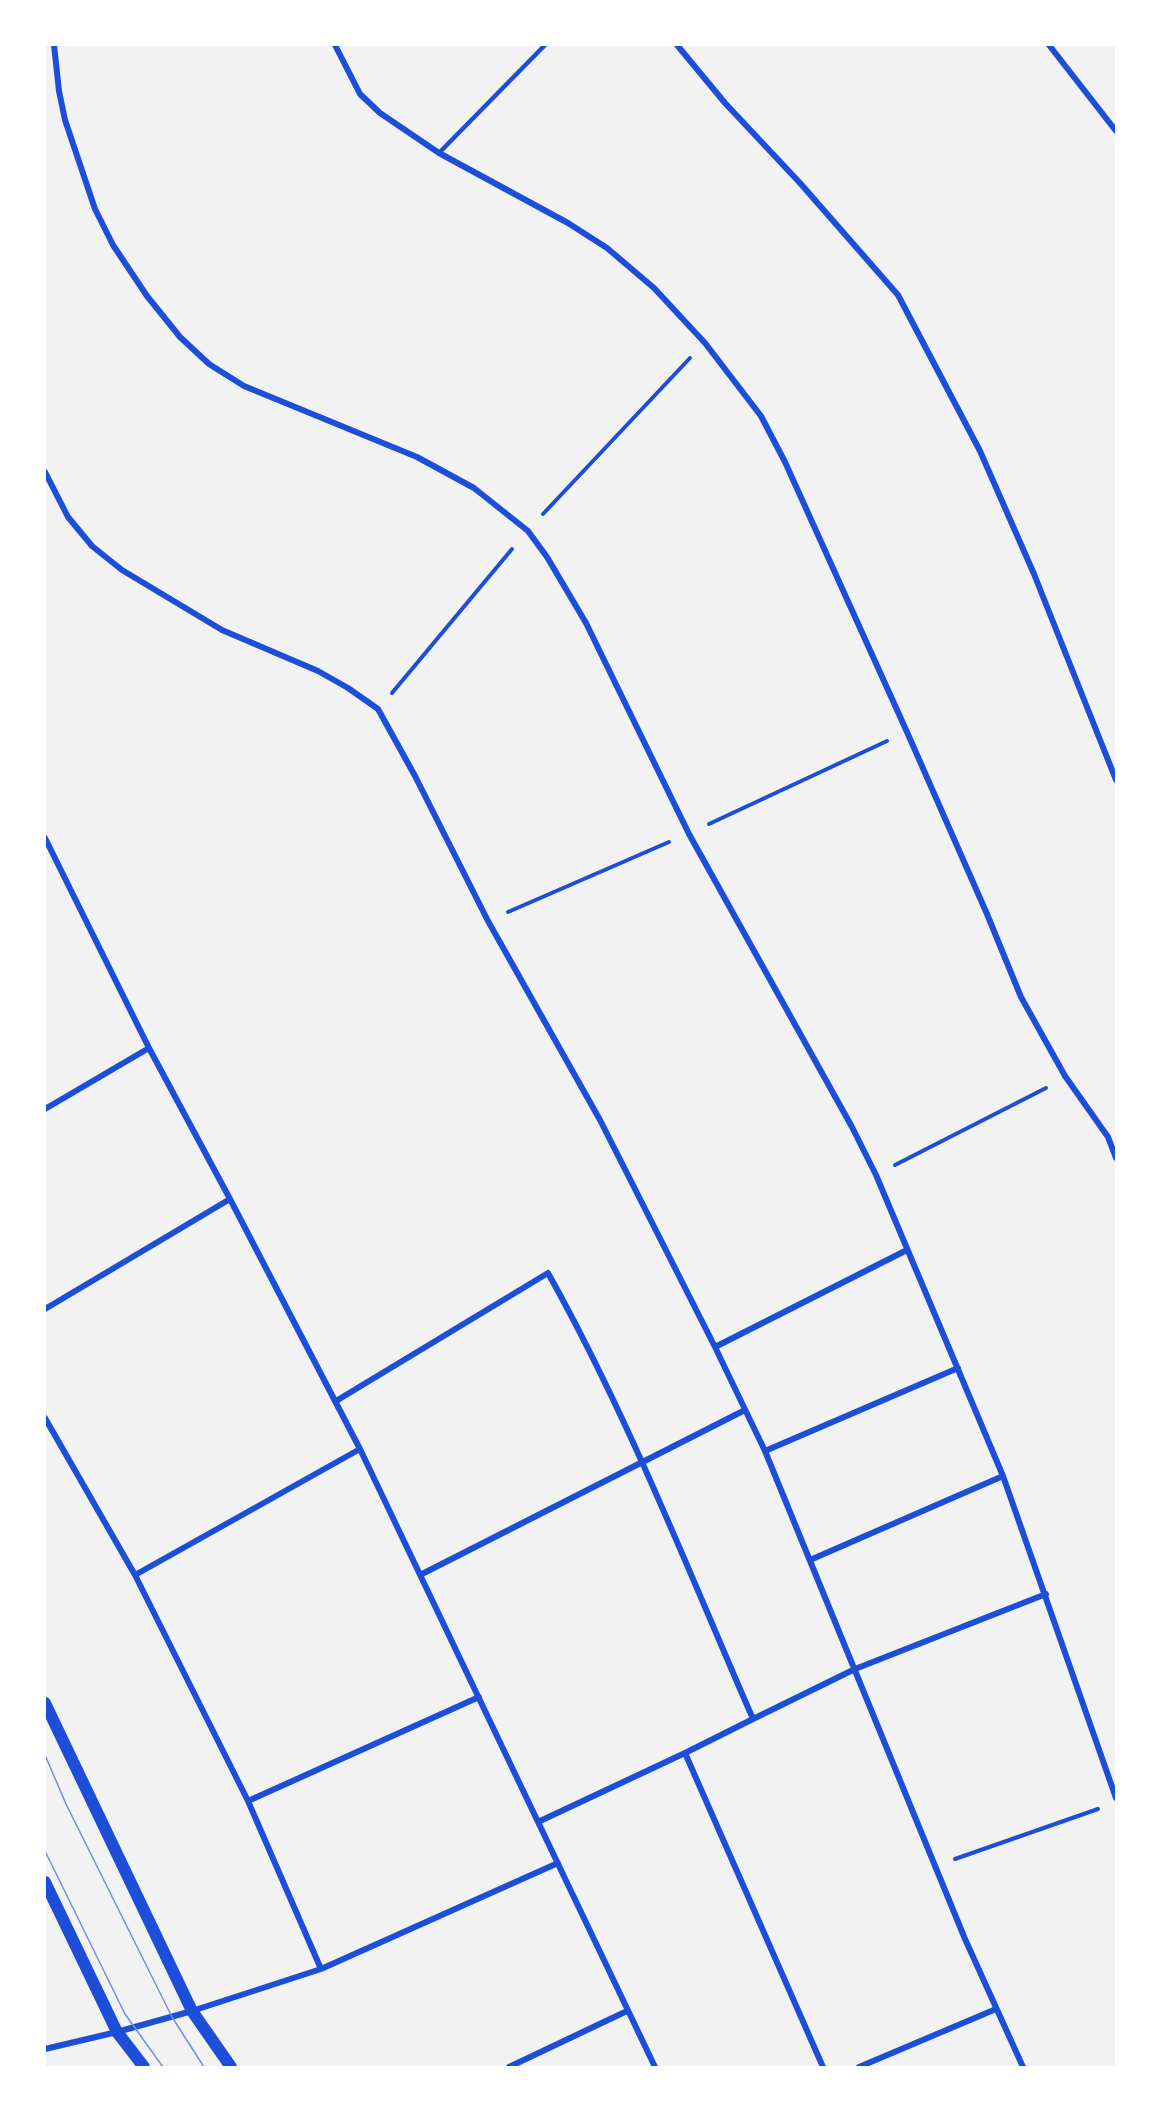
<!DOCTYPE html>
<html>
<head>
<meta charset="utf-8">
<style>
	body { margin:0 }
	#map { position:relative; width:1161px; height:2112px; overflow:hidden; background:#f2f2f2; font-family:Overpass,sans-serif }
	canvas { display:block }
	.frame { position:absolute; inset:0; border:46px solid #fff; pointer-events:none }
</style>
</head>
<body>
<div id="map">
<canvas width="1161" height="2112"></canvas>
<div class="frame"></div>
</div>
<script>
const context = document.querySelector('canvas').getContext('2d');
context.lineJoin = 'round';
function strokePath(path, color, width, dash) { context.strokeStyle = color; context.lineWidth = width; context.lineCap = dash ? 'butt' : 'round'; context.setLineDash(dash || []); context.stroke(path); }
strokePath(new Path2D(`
	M543,514L690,358
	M392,693L512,549
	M709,824L887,741
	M508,912L669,842
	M895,1165L1046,1088
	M955,1859L1098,1809`), '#1d4ed8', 4);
strokePath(new Path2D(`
	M439,153L545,45`), '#1d4ed8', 4.5);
strokePath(new Path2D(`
	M54,45L59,91L65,120L95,209L113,245L147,296L180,337L209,364L244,386L417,457L474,488L528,531L547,557L586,623L689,834L852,1127L876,1175L1003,1476L1116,1798
	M335,45L360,94L380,113L439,153L568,223L607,248L654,288L705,343L761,416L785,462L907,732L987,914L1021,997L1065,1076L1108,1137L1116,1158
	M677,45L725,103L800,183L898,295L980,451L1034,574L1116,780
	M1049,45L1116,131
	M45,472L68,517L92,546L122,570L222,630L318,671L348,688L378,709L415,776L488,921L600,1120L715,1347L765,1451L965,1939L1023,2067
	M45,838L149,1048L230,1199L360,1449L655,2067
	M45,1109L149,1048
	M45,1309L230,1199
	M715,1347L907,1250
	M336,1401L548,1273C628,1416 688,1570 753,1719L685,1753L823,2067
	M45,1418L135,1575L248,1801L321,1969L192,2011L117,2032L45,2049
	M765,1451L958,1368
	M810,1560L1003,1476
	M135,1575L360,1449
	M420,1575L745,1410
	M753,1719L855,1669L1046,1594
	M248,1801L479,1697
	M538,1822L685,1753
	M321,1969L558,1863
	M509,2067L627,2011
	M859,2067L996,2009`), '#1d4ed8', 6);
strokePath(new Path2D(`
	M45,1703L192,2011L231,2067
	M45,1882L117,2032L144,2067`), '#1d4ed8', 12);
strokePath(new Path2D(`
	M45,1755L66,1804L172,2017L204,2067
	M45,1851L125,2014L163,2067`), '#7290e2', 1.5);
</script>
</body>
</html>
